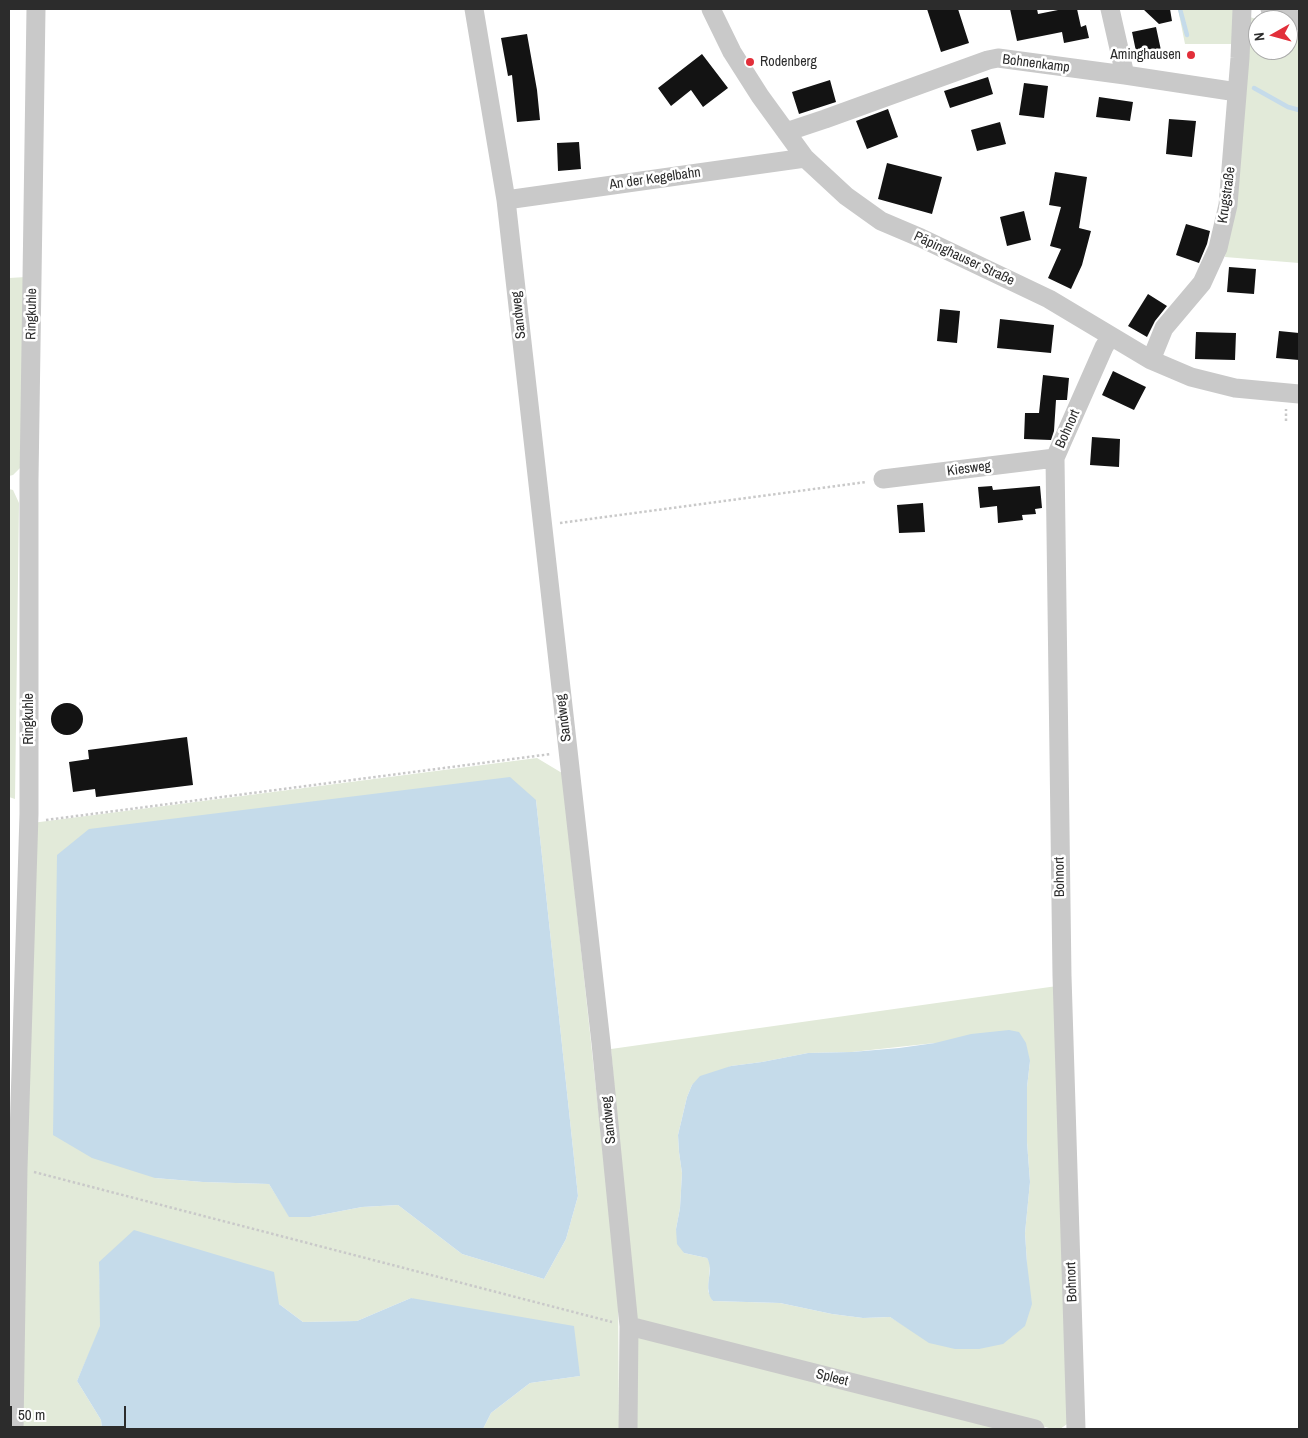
<!DOCTYPE html>
<html>
<head>
<meta charset="utf-8">
<style>
	body { margin:0 }
	#map { position:relative; width:1308px; height:1438px; overflow:hidden; background:#fff; font-family:"Archivo Narrow",sans-serif }
	canvas { display:block }
	.frame { position:absolute; inset:0; border:10px solid #2c2c2c; pointer-events:none }
	.north { position:absolute; left:1248px; top:10px; width:50px; height:50px; box-sizing:border-box; background:#fff; border:1px solid #ababab; border-radius:50%; rotate:263deg; font-size:14px; font-weight:700; line-height:20px; text-align:center; color:#2c2c2c }
	.north::after { content:''; display:block; margin:auto; width:18px; height:22px; background:#e22f3a; clip-path:polygon(50% 0,100% 100%,50% 72%,0 100%) }
	.scale { position:absolute; left:10px; top:1406px; width:116px; height:22px; box-sizing:border-box; border:2px solid #2c2c2c; border-top:0; padding-left:6px; font-size:15px; line-height:18px; white-space:nowrap; color:#2c2c2c; -webkit-text-stroke:4px #fff; paint-order:stroke }
</style>
</head>
<body>
<div id="map">
<canvas width="1308" height="1438"></canvas>
<div class="frame"></div>
<div class="north">N</div>
<div class="scale">50 m</div>
</div>
<script>
const context = document.querySelector('canvas').getContext('2d');
context.lineJoin = 'round';
function fillPath(path, color) { context.fillStyle = color; context.fill(path, 'evenodd'); }
function strokePath(path, color, width, dash) { context.strokeStyle = color; context.lineWidth = width; context.lineCap = dash ? 'butt' : 'round'; context.setLineDash(dash || []); context.stroke(path); }
function write(font, color, halo, rows, align = 'center') {
  context.font = font + ' "Archivo Narrow",sans-serif'; context.lineWidth = 5; context.setLineDash([]); context.textBaseline = 'middle'; context.strokeStyle = halo; context.fillStyle = color; for (const [text, x, y, turn = 0] of rows) {
    context.save(); context.translate(x, y); context.rotate((+turn || 0) * Math.PI / 180); context.textAlign = isNaN(turn) ? turn : align; if (halo) context.strokeText(text, 0, 0); context.fillText(text, 0, 0); context.restore();
  }
}
fillPath(new Path2D(`
	M1178,9H1233L1232,44H1185Z
	M1250,17L1259,20H1258V50H1288V29L1299,33V263L1225,257Z
	M26,277L22,466L13,475L9,476V278Z
	M9,489L13,490L19,503L15,799L9,797Z
	M537,758L562,773L618,1293L619,1429H483L491,1413L530,1383L580,1376L411,1298L357,1321L303,1322L279,1304L99,1262L101,1326L77,1381L101,1420L102,1429H20L32,823ZM536,800L578,1196L566,1239L544,1279L462,1254L398,1205L362,1207L310,1217L289,1216L269,1184L203,1182L155,1178Z
	M1057,986L1070,1422L1060,1429H1053L635,1322L611,1049ZM935,1043L1030,1061L1027,1087V1142L1030,1182L1025,1233L1027,1263L908,1328L890,1317L863,1318L832,1314L780,1303L713,1301L708,1291L710,1263L707,1258L684,1253L676,1229L680,1208L682,1173L679,1152L678,1135L687,1097L692,1085L731,1066L762,1062L808,1053L852,1052Z
	M635,1336L1002,1429H634Z`), '#e2ead9');
fillPath(new Path2D(`
	M510,777L536,800L578,1196L566,1239L544,1279L462,1254L398,1205L362,1207L310,1217H289L269,1184L203,1182L155,1178L92,1158L53,1135L57,855L89,829Z
	M1009,1030L1019,1032L1026,1043L1030,1061L1027,1087V1142L1030,1182L1025,1233L1027,1263L1032,1304L1025,1326L1003,1344L979,1349H955L929,1343L890,1317L863,1318L832,1314L780,1303L713,1301C702,1288 715,1271 707,1258L684,1253L677,1244L676,1229L680,1208L682,1173L679,1152L678,1135L687,1097L692,1085L700,1076L731,1066L762,1062L808,1053L852,1052L899,1048L935,1043L971,1034Z
	M134,1230L274,1272L279,1304L303,1322L357,1321L411,1298L574,1326L580,1376L530,1383L491,1413L483,1429H102L101,1420L77,1381L100,1326L99,1262Z`), '#c5dbea');
strokePath(new Path2D(`
	M1180,9L1187,35
	M1254,88L1288,107L1299,110`), '#c5dbea', 4.5);
fillPath(new Path2D(`
	M927,9H958L969,43L941,52Z
	M1010,9H1037L1038,14L1063,9H1077L1081,27L1086,25L1089,38L1064,43L1062,32L1017,41Z
	M1143,9H1170L1172,21L1159,24Z
	M1156,27L1162,55L1138,61L1132,32Z
	M527,34L537,90L540,120L517,122L512,75L508,76L501,38Z
	M702,54L728,88L703,107L691,90L671,106L658,88Z
	M988,77L993,94L950,108L944,91Z
	M830,80L836,102L799,114L792,92Z
	M1024,83L1048,86L1044,118L1019,115Z
	M1099,97L1133,102L1130,121L1096,117Z
	M888,109L898,137L867,149L856,121Z
	M1169,119L1196,121L1192,157L1166,154Z
	M1000,122L1006,144L977,151L971,130Z
	M579,142L581,169L558,171L557,143Z
	M887,163L942,177L932,214L878,199Z
	M1055,172L1087,177L1079,228L1091,231L1082,265L1071,289L1048,278L1061,249L1050,246L1061,207L1049,205Z
	M1024,211L1031,240L1007,246L1000,217Z
	M1186,224L1210,231L1207,244L1199,263L1176,255Z
	M1229,267L1256,269L1254,294L1227,292Z
	M1148,294L1167,306L1155,321L1147,337L1128,326Z
	M940,309L960,311L957,343L937,341Z
	M1000,319L1054,325L1051,353L997,348Z
	M1279,331L1299,333V360L1276,358Z
	M1196,332L1236,333L1235,360L1195,359Z
	M1113,371L1146,387L1134,410L1102,395Z
	M1043,375L1069,378L1067,400H1056L1054,431L1051,440L1024,439L1025,413H1039Z
	M1092,437L1120,439L1119,467L1090,465Z
	M992,486L993,490L1040,486L1042,508L1035,509L1036,514L1022,515L1023,520L998,523L997,506L980,508L978,487Z
	M923,503L925,532L899,533L897,505Z
	M51 719a16 16 0 1 1 32 0a16 16 0 1 1-32 0Z
	M187,737L193,785L96,797L95,789L73,792L69,762L89,759L88,750Z`), '#131313');
strokePath(new Path2D(`
	M1286,421V409
	M560,523L866,482
	M46,820L551,754
	M34,1172L612,1322`), '#c9c9c9', 2.5, [2.5, 2.5]);
strokePath(new Path2D(`
	M474,9L506,200L601,1043L629,1326L628,1429
	M711,9L732,52L760,96L805,158L846,196L881,221L921,238L1049,299L1151,360L1191,377L1235,388L1299,394
	M1110,9L1125,75
	M1270,9L1299,21
	M786,132L825,119L988,60L998,58L1125,75L1237,92
	M506,200L805,158
	M1151,360L1164,328L1202,283L1218,248L1228,205L1240,58L1242,9
	M883,479L1055,458
	M629,1326L1035,1429
	M14,1429L18,1168L29,814V480L36,9
	M1076,1429L1062,976L1055,458L1104,347L1111,336`), '#c9c9c9', 19);
for (const [x, y, r, color] of [
	[1191,55,5,"#e22f3a"],
	[750,62,5,"#e22f3a"]
]) { const dot = new Path2D(); dot.arc(x, y, r, 0, 2 * Math.PI); context.fillStyle = color; context.fill(dot); strokePath(dot, '#fff', 2); }
write('14px', '#2c2c2c', '#fff', [
	["Aminghausen",1181,55],
	["Rodenberg",760,62,"left"]
], 'right');
write('14px', '#2c2c2c', '#fff', [
	["Bohnenkamp",1036,64,7],
	["An der Kegelbahn",655,179,-8],
	["Krugstraße",1227,195,-82],
	["Päpinghauser Straße",964,259,25],
	["Ringkuhle",32,314,-89],
	["Sandweg",519,315,-96],
	["Bohnort",1068,429,-66],
	["Kiesweg",969,469,-7],
	["Sandweg",564,718,-97],
	["Ringkuhle",29,719,-90],
	["Bohnort",1060,877,-91],
	["Sandweg",609,1120,-96],
	["Bohnort",1072,1282,-92],
	["Spleet",832,1378,14]
]);
</script>
</body>
</html>
